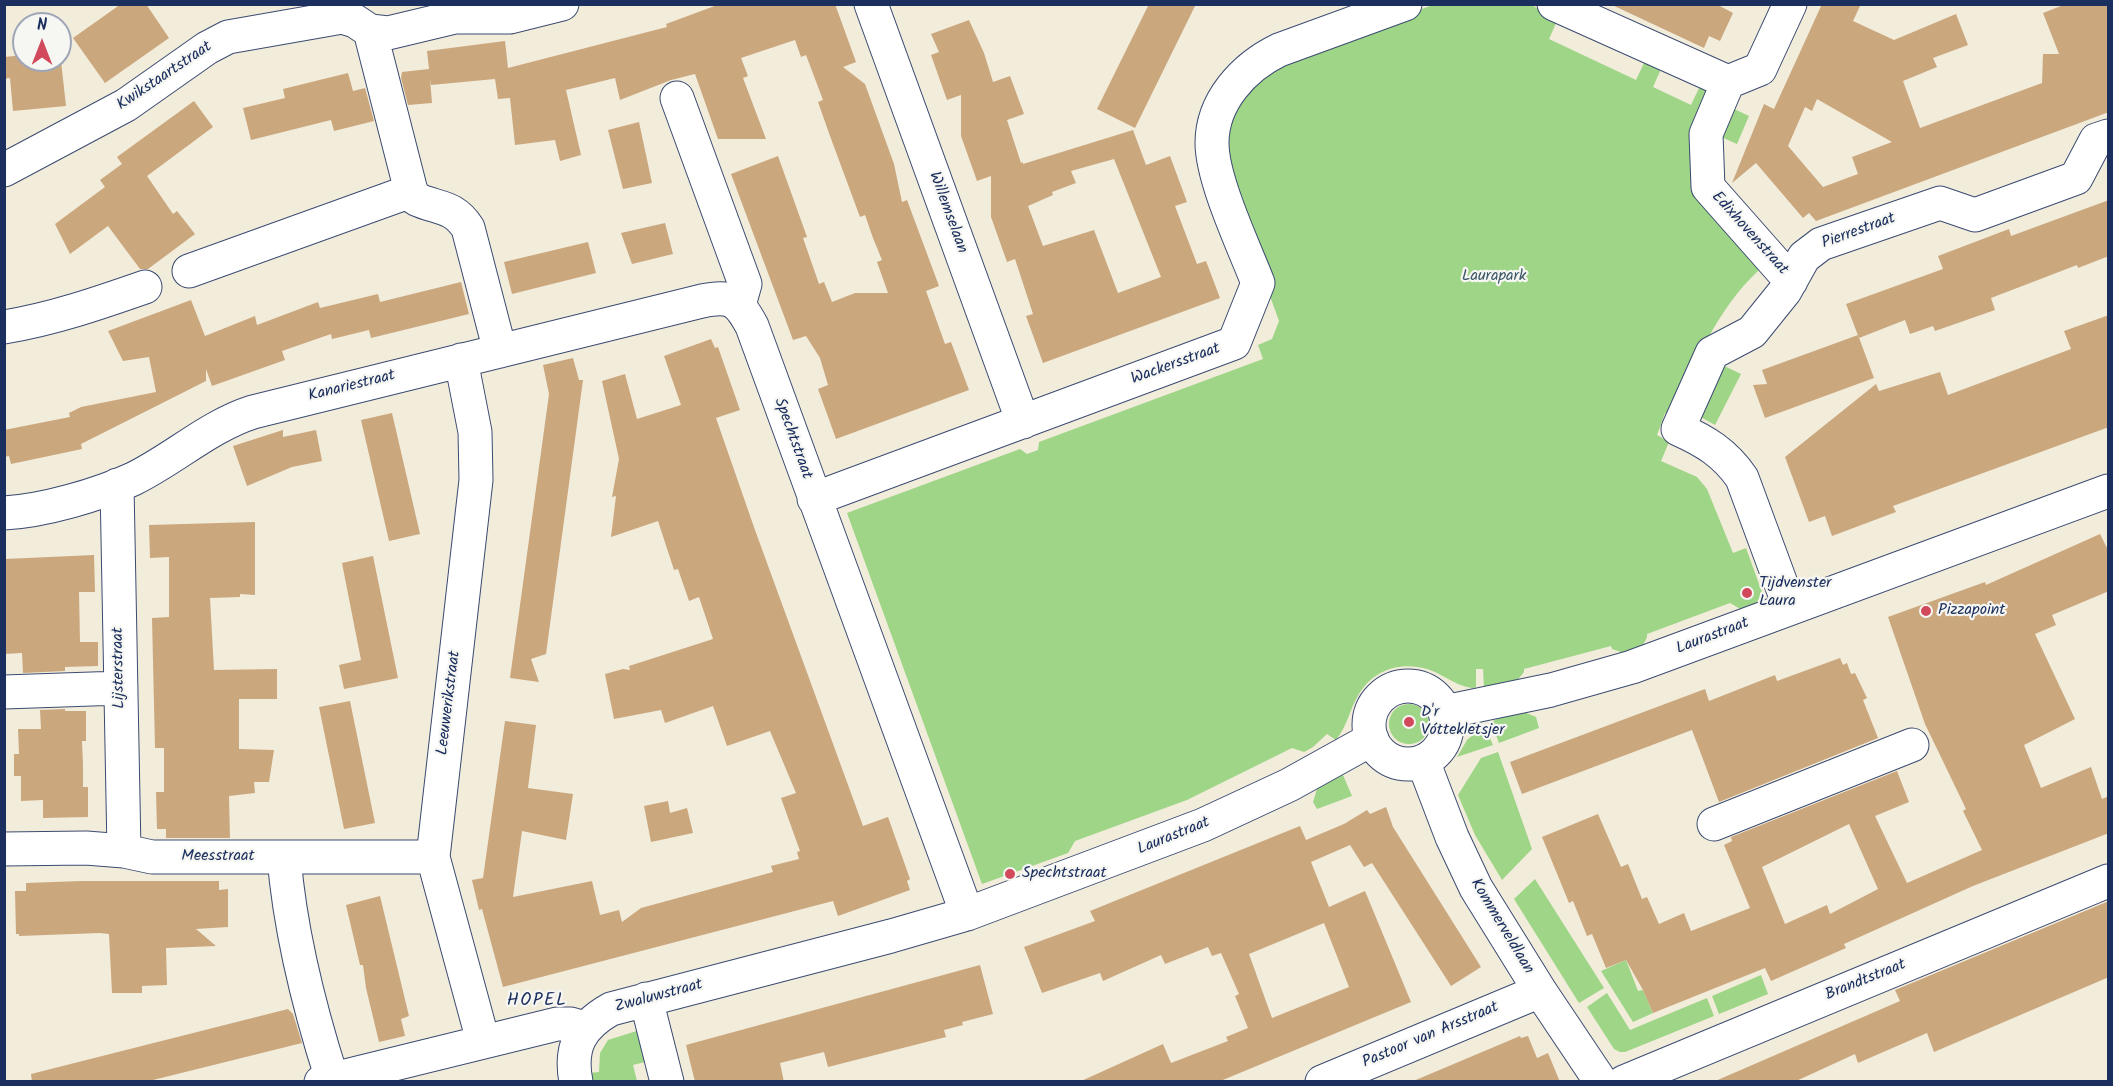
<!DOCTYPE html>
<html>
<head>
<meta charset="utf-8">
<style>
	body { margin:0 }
	#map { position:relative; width:2113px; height:1086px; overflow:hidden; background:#f2ecdb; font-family:Kalam,sans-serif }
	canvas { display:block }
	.frame { position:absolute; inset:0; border:6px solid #1b2f5e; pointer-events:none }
	.north { position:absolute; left:12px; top:12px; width:60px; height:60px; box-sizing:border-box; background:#f6f6f2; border:2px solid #9ea6b7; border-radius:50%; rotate:0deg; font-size:16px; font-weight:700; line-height:24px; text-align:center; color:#1b2f5e }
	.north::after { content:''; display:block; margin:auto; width:21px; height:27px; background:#d1495b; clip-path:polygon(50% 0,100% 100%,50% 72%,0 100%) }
</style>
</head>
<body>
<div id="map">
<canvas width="2113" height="1086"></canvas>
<div class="frame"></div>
<div class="north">N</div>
</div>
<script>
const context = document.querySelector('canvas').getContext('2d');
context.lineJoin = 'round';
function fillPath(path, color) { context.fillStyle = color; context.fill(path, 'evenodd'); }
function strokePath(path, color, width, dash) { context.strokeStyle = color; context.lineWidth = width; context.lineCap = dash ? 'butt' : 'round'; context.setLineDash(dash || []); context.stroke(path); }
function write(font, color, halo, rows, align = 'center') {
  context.font = font + ' Kalam,sans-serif'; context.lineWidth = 4.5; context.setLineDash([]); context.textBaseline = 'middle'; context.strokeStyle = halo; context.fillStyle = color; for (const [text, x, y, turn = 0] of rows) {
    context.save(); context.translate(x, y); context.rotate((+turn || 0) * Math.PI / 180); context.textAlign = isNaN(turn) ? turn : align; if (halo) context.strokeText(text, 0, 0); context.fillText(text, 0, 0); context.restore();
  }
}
fillPath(new Path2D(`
	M1433,5H1532L1557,21L1549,39L1636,80L1645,61L1661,69L1653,87L1691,105L1700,86L1711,92L1697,197L1759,270C1716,310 1696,363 1670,415L1665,413L1657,435L1669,442L1661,461L1697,477L1707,489L1733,553L1746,548L1763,595L1753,606L1742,610L1730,603L1647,634V637L1642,647L1624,653L1612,649L1611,646L1524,669V672L1515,683L1484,688L1483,669H1476V687L1474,688C1456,687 1444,674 1427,669C1400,661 1373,670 1359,694C1349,710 1348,725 1336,740L1327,734L1313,747L1304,752L1292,748L1187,800L1075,841L1068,853L982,884L847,513L1020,449L1027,454L1038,450L1039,442L1263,359L1258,345L1272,339L1279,321L1221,160L1236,96L1296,53Z
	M1732,108L1749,116L1737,144L1719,136Z
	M1720,364L1741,374L1715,425L1697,415Z
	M1389 724a20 20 0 1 1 40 0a20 20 0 1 1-40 0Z
	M1524,712L1536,717L1539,728L1499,743L1491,722L1501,717Z
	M1484,725L1493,745L1457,757L1467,740Z
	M1498,752L1532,849L1502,880L1475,835L1458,795L1481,758Z
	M1343,775L1352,796L1317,809L1313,802L1317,789Z
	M1535,879L1604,988L1579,1003L1514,899Z
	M1626,960L1638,991L1643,990L1653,1013L1633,1022L1601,971Z
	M1761,975L1768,994L1719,1014L1712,996Z
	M1607,993L1630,1030L1707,998L1714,1016L1625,1052H1620L1614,1049L1587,1007Z
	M646,1028L653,1060L633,1065L637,1081H592L590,1073L599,1072L600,1053L608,1040Z`), '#9ed587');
fillPath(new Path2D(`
	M121,4H146L169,38L105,83L73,38Z
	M720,4H835L856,62L843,67L865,84L894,164L902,202L907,200L939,286L926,291L945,344L951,342L969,390L836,439L818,389L828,385L820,358L806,336L793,340L731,174L778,156L807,237L803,238L819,284L824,282L832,302L855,293H888L877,262L882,260L873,238L865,215L860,217L830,136L818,102L823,100L806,55L801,57L795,40L741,58L748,76L743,78L766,139H718L695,74L671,80L620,100L615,78L566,90L581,155L560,161L555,140L515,145L510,98L498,99L495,79L431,85L430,79L432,103L408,105L401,78L402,72L429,69L427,51L505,41L508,68L667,27L666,24Z
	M1149,4H1196L1135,128L1097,109Z
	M1610,4H1716L1733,13L1720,41L1709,36L1704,48Z
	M1822,4H1861L1853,21L1894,40L1956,14L1968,45L1933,58L1937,67L1903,81L1920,128L2042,83L2043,54H2059L2043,13L2066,4H2109V112L1816,221L1809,213L1803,218L1756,163L1732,183L1764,104L1774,109ZM1817,99L1892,142L1852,157L1858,174L1823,187L1788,146L1805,107L1812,111Z
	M969,20L984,53L993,82L1010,76L1024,114L1007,120L1021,163L1023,162V164L1133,130L1146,165L1170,156L1187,202L1175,206L1197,264L1206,261L1220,298L1043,363L1026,316L1033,314L1015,259L1007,262L991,217V176L977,181L961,136V95L947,100L931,55L939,52L931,34ZM1114,159L1161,277L1118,293L1094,230L1043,246L1028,206L1053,195L1052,192L1076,183L1071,171Z
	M60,52L66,106L13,111L10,78L4,79V57L24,55V60H60Z
	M348,73L353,91L365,88L374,121L334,131L331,120L251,140L243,108L285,98L283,89Z
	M194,101L213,127L147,176L173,214L177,211L195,234L148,269H140L108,226L70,254L55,224L105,187L100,180L122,164L117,157Z
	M639,122L652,183L623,189L608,130Z
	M2109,200V256L2078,268L2077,265L1991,298L1995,310L1935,331L1933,326L1910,334L1905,320L1859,338L1846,304L1943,269L1938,256L2009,229L2011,236Z
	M665,223L673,254L632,264L621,233Z
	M588,242L596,273L512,294L504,262Z
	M461,282L469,314L371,338L369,330L332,339L331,334L282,351L285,360L212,386L206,369V381L81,444L82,449L11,464L9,456L4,457V430L70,417L69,413L81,407L156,392L149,357L123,361L108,331L191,300L205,336L255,316L257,325L318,302L320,308L378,294L380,302Z
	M2109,315V427L1893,506L1896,512L1832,536L1825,516L1809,522L1785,457L1876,384L1879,391L1940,372L1948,395L2071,349L2064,331Z
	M1858,335L1874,378L1765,418L1753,385L1767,384L1762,370Z
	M711,339L715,348L718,347L740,410L716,418L755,530L863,826L888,817L910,879L907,881L910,890L838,916L833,901L503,987L482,909L479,910L472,880L483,878L505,721L536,725L528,788L573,794L566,840L522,831L513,897L592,881L600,915L619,910L622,922L641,908L773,872L771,866L799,859L797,852L800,851L781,798L796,793L770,731L727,746L713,706L665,723L661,710L614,719L605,674L623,669L630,670L629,666L713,639L699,597L689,601L678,569L674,570L658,521L611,537L616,496L612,497L619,459L602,381L625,374L637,419L681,405L664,356Z
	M573,358L579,380H583L546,654L531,659L539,682L510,678L549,394L543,365Z
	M392,413L420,534L389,541L361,420Z
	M283,430V437L316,430L322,461L292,467L247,486L233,446Z
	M255,522V595L240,594V597L210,598L214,670L277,669V699H239V749L274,750L269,782H254L255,793L229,796L230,838H166V829H157L156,792H164V748H155L152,618L169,617V557L150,558L149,525Z
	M2100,534L2109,552V591L2052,615L2056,625L2035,634L2075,719L2024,745L2041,788L2091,767L2102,799L2109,796V833L1973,886L1844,944L1846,948L1771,981L1765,968L1653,1013L1643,990L1626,960L1606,968L1592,934L1587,936L1573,901L1569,903L1542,837L1598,814L1621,867L1628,864L1642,899L1647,897L1659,924L1684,913L1691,931L1750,908L1724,845L1732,841L1731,837L1897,771L1909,802L1875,816L1907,883L1982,850L1963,811L1966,809L1925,724L1888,617L1985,582L1986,585ZM1849,824L1878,889L1830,914L1827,905L1785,924L1762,867Z
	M94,555L95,592H79L80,642H98V666L65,667V671L23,673L22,653L4,654V559Z
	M373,556L398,678L344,689L339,665L361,660L342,563Z
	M1840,658L1843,665L1847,663L1851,674L1855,673L1867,698L1863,700L1878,738L1719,802L1692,730L1522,794L1510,762L1705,689L1709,701L1775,675L1777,681Z
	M350,701L375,823L344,829L319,707Z
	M65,709V711H86V741H82L83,764V787H88V817L43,818V800L21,801V776H14V754H19L18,729H41L40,710Z
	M668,801L670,813L687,808L693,833L651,842L644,806Z
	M1386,807L1393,827L1481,967L1451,986L1372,863L1364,867L1350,845L1311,862L1329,907L1365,891L1411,1002L1218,1082H1079L1163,1044L1171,1063L1228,1041L1226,1037L1248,1028L1235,996L1239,994L1221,953L1212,956L1208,947L1165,964L1161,955L1103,981L1100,973L1042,993L1024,947L1095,921L1090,911L1300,826L1306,840L1344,824L1367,810L1370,814ZM1324,923L1349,987L1272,1018L1249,954Z
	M82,881H219V890L228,889V927L196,929L216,946L166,948L167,985L142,986V993H112L109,934L100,933L19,936V934H16L15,891H26V883Z
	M380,896L409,1016L401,1019L405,1036L379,1042L366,988L363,965H360L346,905Z
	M2109,901V977L1934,1052L1927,1033L1858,1063L1855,1054L1794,1082H1713L1900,1001L1895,990Z
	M980,965L993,1014L962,1022L963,1025L944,1030L946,1037L828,1067L824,1052L780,1063L784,1082H695L686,1045Z
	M288,1009L293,1014L302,1043L145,1082H32L31,1074Z
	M1520,1036L1521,1038L1528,1036L1537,1058L1548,1053L1560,1082H1411Z`), '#cba77e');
const minor = new Path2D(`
	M871,4L1023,422
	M1554,4L1728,82
	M1790,4L1760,69L1728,82L1706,134L1708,187L1791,281
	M370,31L411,191L416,199C438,209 453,205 468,228L500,351
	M677,98L745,284L739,305
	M4,170L126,105L207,48L228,37L342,17L355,21L370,31L388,33L455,17H510L562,4
	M189,271L411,191
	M4,327C53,319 99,303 145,287
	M461,360L475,432L476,480L433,857L483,1041
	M117,485L124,851
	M814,499L1234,343L1258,283C1244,247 1212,180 1212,143C1212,101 1244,67 1279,50L1405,4
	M4,513C43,511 98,495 133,479C174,459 209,426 253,412L702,301C731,295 738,300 752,326L967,914
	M1790,608L1742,478C1725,453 1705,441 1678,429L1712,353L1752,332L1785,291L1804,257L1821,244L1940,203L1975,215L2076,178L2096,140L2108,136
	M1369 725a39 39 0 1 1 78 0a39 39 0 1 1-78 0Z
	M4,692L121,688
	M1445,712L1551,690L1632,667L2108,491
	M1423,761L1452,837L1476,888L1540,991L1601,1082
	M1714,824L1912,745
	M4,849L86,848L124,851L152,857H433
	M284,857C290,932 309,1007 332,1079
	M646,999L667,1082
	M321,1082L557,1024H571L585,1028
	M576,1082C569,1046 581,1026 611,1009L891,936L967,914L1203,825L1289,785L1372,739
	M1322,1082L1540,991
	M1624,1082L2108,881`);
strokePath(minor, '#3b4b71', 35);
strokePath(minor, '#fff', 33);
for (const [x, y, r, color] of [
	[1747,593,6,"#d1495b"],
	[1926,611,6,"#d1495b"],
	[1409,722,6,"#d1495b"],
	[1010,874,6,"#d1495b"]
]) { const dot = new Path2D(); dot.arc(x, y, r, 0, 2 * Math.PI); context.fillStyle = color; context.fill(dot); strokePath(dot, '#f6f6f2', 2); }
write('16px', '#1b2f5e', '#f6f6f2', [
	["Kwikstaartstraat",165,77,-34],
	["Willemselaan",947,213,70],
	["Pierrestraat",1859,232,-20],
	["Edixhovenstraat",1749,234,48],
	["Wackersstraat",1176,365,-20],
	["Kanariestraat",352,387,-14],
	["Spechtstraat",792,439,70],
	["Laurastraat",1713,637,-21],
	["Lijsterstraat",120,668,-91],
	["Leeuwerikstraat",450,703,-83],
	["Laurastraat",1174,837,-22],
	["Meesstraat",218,857],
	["Kommerveldlaan",1501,927,59],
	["Brandtstraat",1866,981,-22],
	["Zwaluwstraat",659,997,-15],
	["Pastoor van Arsstraat",1431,1036,-23]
]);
write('16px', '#3c5868', '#f6f6f2', [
	["Laurapark",1494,277]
]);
write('16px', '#1b2f5e', '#f6f6f2', [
	["Tijdvenster",1759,584],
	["Laura",1759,602],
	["Pizzapoint",1938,611],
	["D'r",1421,713],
	["Vóttekletsjer",1421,731],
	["Spechtstraat",1022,874]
], 'left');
context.letterSpacing = '1.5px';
write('18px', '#1b2f5e', '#f6f6f2', [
	["HOPEL",537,1002]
]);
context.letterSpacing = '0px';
</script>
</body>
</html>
